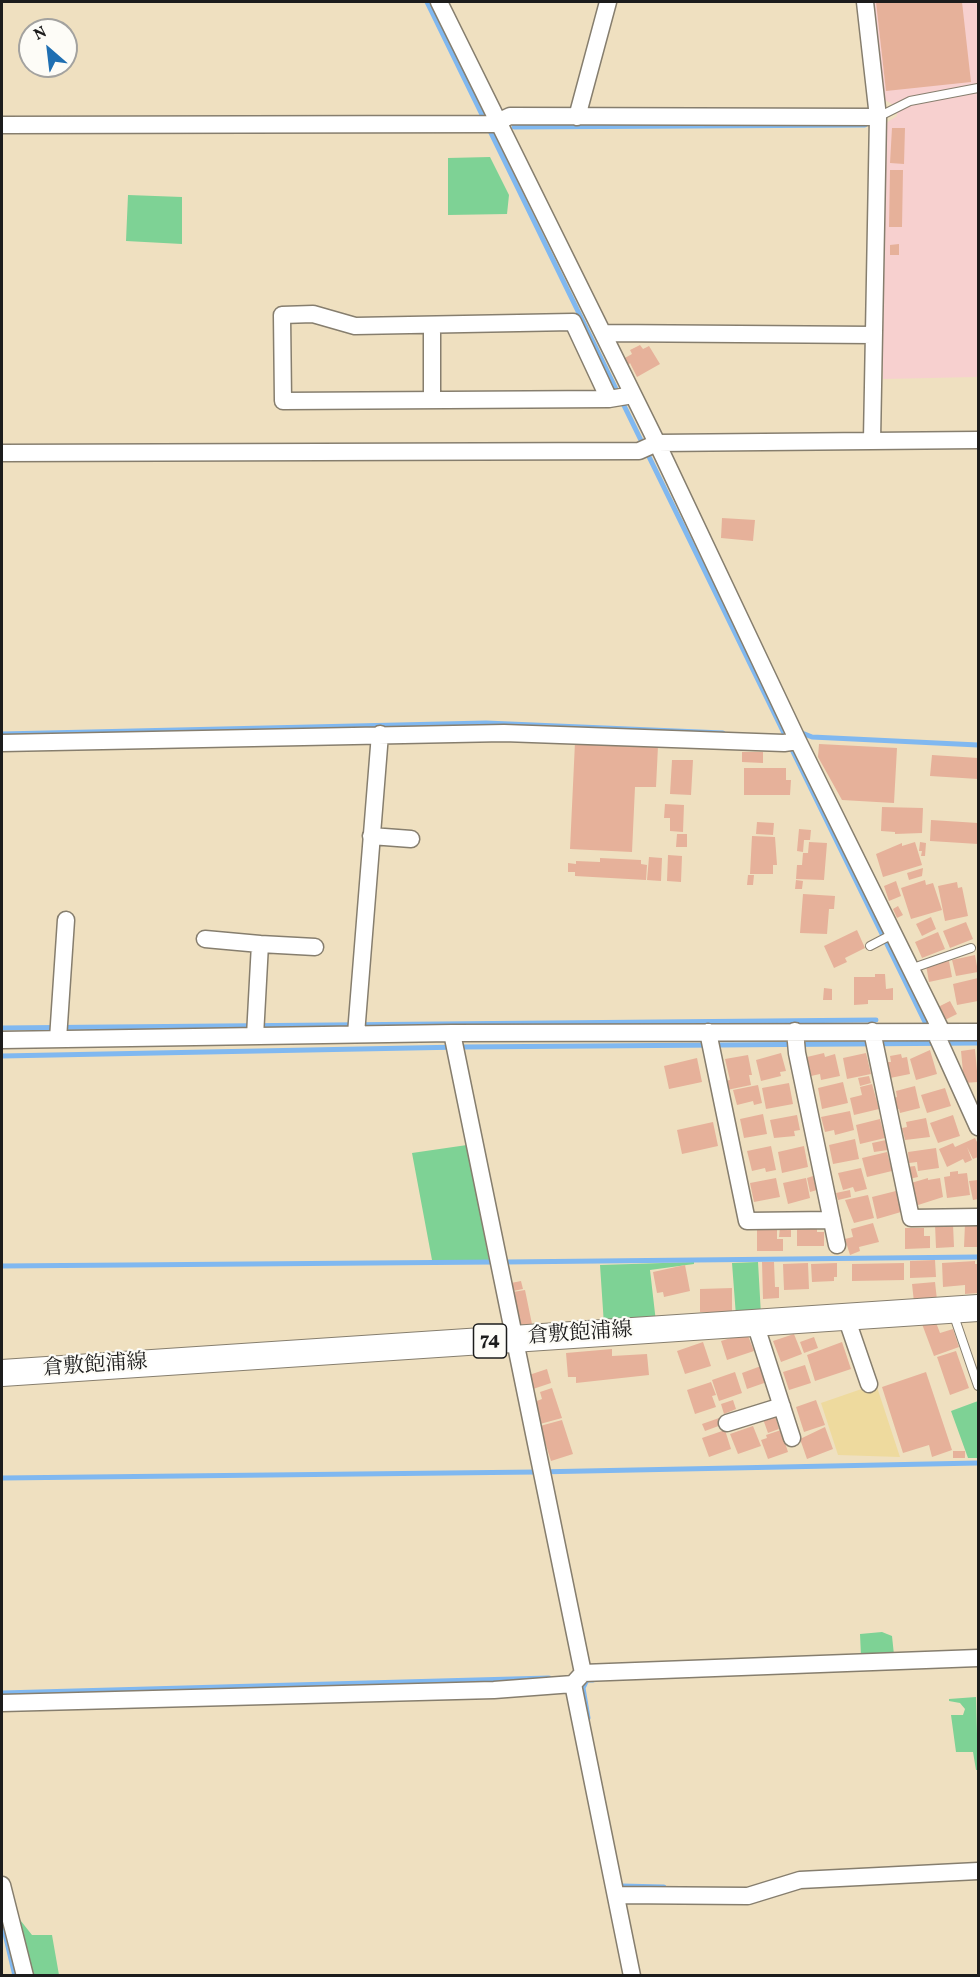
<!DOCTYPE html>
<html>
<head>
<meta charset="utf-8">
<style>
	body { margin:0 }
	#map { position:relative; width:980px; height:1977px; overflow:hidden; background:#efe0c0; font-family:Vollkorn,serif }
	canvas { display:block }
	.frame { position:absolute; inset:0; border:3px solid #1c1c1c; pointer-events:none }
	.north { position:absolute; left:18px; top:18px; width:60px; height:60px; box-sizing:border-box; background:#fdfcf7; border:2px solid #a3a29f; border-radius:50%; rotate:332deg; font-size:16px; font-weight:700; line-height:24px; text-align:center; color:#1c1c1c }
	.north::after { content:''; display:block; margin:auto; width:21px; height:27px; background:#1f6fb2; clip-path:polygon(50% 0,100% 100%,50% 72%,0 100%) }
</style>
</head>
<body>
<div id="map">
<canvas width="980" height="1977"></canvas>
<div class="frame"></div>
<div class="north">N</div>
</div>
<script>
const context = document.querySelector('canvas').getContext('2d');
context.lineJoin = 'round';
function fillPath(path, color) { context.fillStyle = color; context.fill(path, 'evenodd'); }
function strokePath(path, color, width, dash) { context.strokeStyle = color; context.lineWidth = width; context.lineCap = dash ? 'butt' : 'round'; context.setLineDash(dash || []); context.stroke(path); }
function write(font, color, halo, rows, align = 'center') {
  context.font = font + ' Vollkorn,"Noto Serif JP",serif'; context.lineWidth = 4.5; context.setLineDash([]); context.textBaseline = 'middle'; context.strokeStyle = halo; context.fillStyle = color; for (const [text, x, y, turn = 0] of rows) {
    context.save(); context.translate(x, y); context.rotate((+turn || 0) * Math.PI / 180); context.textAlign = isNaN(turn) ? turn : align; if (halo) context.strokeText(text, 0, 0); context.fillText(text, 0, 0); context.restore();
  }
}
fillPath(new Path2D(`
	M868,2H978V377L883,379V125L897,116V107L878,96Z`), '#f7d0cf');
fillPath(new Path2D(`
	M490,157L509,195L507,214L448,215V158Z
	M128,195L182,197V244L126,241Z
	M467,1145L489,1260H432L412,1153Z
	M694,1262V1264L650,1270L656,1322L604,1325L600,1265Z
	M758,1262L761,1315L736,1316L732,1263Z
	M978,1401V1458H968L951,1411Z
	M882,1632L892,1636L894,1655L861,1656L860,1634Z
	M976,1697L978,1770H976L973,1752H956L951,1715H963L965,1709L960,1703L949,1701V1699Z
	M17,1916L32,1935H52L59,1975H33Z`), '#7ed295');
fillPath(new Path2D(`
	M876,1384L900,1457L838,1455L821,1403Z`), '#eeda9e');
strokePath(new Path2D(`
	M427,2L925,1022
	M514,127L865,125
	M797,731L812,737L978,745
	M2,734L486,723L723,733
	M2,1028L876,1020
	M2,1056L462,1047L978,1043
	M506,1262L978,1257
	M2,1266L495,1262
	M2,1478L536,1472L978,1463
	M2,1693L549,1678
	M588,1718L583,1688L587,1680H593
	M621,1886L664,1887
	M2,1921L15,1976`), '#80b8f0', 5);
fillPath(new Path2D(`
	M876,2H962L971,82L886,91Z
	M892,128H905L904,164L890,163Z
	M890,170H903L902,227H889Z
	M899,244V255H890V245Z
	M640,345L643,349L649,346L660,364L637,377L630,363L627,366L623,359L632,354L630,350Z
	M722,518L755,520L753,541L721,538Z
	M575,742L658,746L656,787H635L632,852L570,849Z
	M819,744L897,748L894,803L842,800L818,757Z
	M742,752H763V763L742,762Z
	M932,755L978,758V779L930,776Z
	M672,760H693L691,795L670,794Z
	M744,768H786V780H791L790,795H744Z
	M665,804L684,805L683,832L670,831V818H664Z
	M882,807L923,808L922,833L895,834V832L881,831Z
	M931,820L978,823V844L930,841Z
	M757,822L774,823L773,835L756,834Z
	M799,829L811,830L810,840H804L803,852L797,851Z
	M677,834H687V847H676Z
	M752,836L775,837L777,865H773V874H750Z
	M809,842L827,843L824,880L796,879L797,865H802L803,853H808Z
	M915,842L922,865L883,877L876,854L902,843V846Z
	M920,842L926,843L925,856H921L922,851H919Z
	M668,855L682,856L681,882L667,881Z
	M649,857L662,858L661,881L647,880Z
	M600,858L641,860V864L647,865L646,880L575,876V872H568V863L576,864V861L600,862Z
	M923,868L922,876L909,880L907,873Z
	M748,875H754L753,885H747Z
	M796,880L803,881L802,889H795Z
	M925,880L926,885L933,883L942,910L911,919L901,888Z
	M896,881L901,896L889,901L884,886Z
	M957,882L958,888L962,887L968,916L945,921L938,886Z
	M803,894L835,896L834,909H829L827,934L800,933Z
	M898,906L903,915L897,918L893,909Z
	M931,917L936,929L922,936L916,924Z
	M966,922L973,939L950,948L943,931Z
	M857,930L865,948L845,958L847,962L834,968L824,946Z
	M938,932L945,949L922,958L915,942Z
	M975,955L978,972L956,976L952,960Z
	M949,961L952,977L929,982L926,965Z
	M875,974H885L886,989L893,988V1000H868V1004L854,1005V977H875Z
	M978,978V1001L957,1005L953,984Z
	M824,988L832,989V1000H823Z
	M950,1001L957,1014L943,1021L936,1008Z
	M975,1049L978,1082L964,1083L961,1051Z
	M930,1050L937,1074L916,1080L910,1059Z
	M781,1053L786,1071L780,1072L781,1076L761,1081L756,1060Z
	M824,1053L825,1057L835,1054L840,1076L821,1080L820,1074L811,1076L807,1057Z
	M866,1053L871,1074L847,1079L843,1058Z
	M901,1054L902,1058L907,1057L910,1074L890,1078L887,1062H891L890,1056Z
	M748,1055L752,1075H749L751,1085L727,1090L725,1081L730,1080L725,1059Z
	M697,1058L702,1082L669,1089L664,1066Z
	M869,1076L871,1083L860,1086L858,1078Z
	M843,1082L848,1103L822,1109L818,1088Z
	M789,1083L793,1104L766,1109L762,1088Z
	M872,1084L879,1109L854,1115L850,1098L862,1095L860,1087Z
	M758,1085L762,1103L754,1105L753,1101L737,1105L733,1090Z
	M915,1086L920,1108L900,1113L899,1109L894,1111L891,1099L897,1097L896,1091Z
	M945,1088L951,1106L927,1113L921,1095Z
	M850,1111L854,1130L835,1135L834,1130L825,1132L821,1117Z
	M763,1114L767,1134L744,1138L740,1119Z
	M797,1115L800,1130L794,1131L795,1136L774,1138L770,1120Z
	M953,1115L960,1136L938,1143L930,1123Z
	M926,1118L930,1137L905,1140L902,1128L907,1127L906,1122Z
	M880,1119L885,1138L860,1144L856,1125Z
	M713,1122L718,1146L682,1154L677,1130Z
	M975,1138L978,1144V1157L973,1159L967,1147L972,1160L965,1163L963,1159L947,1167L939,1149L953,1143L955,1147Z
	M855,1139L859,1159L833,1164L829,1145Z
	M886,1140L888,1150L874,1152L872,1143Z
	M771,1146L776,1170L766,1172L765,1168L752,1171L747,1151Z
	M804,1146L808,1167L782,1173L778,1152Z
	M936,1148L939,1168L918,1171L917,1162L909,1163L908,1152Z
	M887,1152L892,1171L867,1177L862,1158Z
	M915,1166L918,1177L909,1179L906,1167Z
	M861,1168L867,1189L855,1192L853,1187L843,1190L838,1173Z
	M958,1171V1174L967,1173L970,1195L947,1198L944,1177L950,1176V1172Z
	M813,1176L817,1190L810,1192L807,1178Z
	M776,1178L780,1197L754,1202L750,1183Z
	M806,1178L810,1198L788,1204L783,1183Z
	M928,1178V1180L940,1178L943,1197L915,1206L911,1183Z
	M978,1180V1199L973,1200L969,1181Z
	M850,1190L851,1197L838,1200L836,1193Z
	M896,1191L901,1212L877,1219L872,1197Z
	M868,1195L874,1218L854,1223L845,1200Z
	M873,1223L879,1242L859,1247L860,1251L850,1255L845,1239L853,1237L851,1229Z
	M935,1224H953L954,1247L936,1248Z
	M965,1224H978V1247H964Z
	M780,1227H791V1237H779Z
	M797,1227H817V1232H824V1246H797Z
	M905,1228H924V1236H930V1248L905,1249Z
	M757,1229H777V1239H783V1251H757Z
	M935,1260L936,1277L910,1278V1261Z
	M975,1261V1264H978V1293L965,1294V1285L943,1287L942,1263Z
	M762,1262H774L775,1287H779V1298L763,1299Z
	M808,1263L809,1289L784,1290L783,1264Z
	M837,1263V1277H834V1281L812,1282L811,1264Z
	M904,1263V1280L852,1281V1264Z
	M685,1265L690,1291L664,1297L663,1292L657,1293L653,1272Z
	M521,1281L523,1289L513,1291L511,1283Z
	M935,1282L937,1300L914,1302L912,1284Z
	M732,1288V1312H700V1289Z
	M525,1290L532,1324L520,1327L513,1292Z
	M935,1320L940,1333L953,1329L959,1347L934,1356L922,1324Z
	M747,1333L754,1351L727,1360L721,1341Z
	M794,1334L802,1354L781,1362L773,1341Z
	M814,1337L818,1348L804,1353L800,1342Z
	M703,1342L711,1366L685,1374L677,1351Z
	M842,1342L851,1369L815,1381L807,1355Z
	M612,1349V1356L647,1354L649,1375L576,1383V1377H568L566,1353Z
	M956,1351L969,1388L950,1395L937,1357Z
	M805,1365L811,1383L789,1390L783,1372Z
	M761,1366L767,1382L747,1389L742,1373Z
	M547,1369L551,1383L533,1389L529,1375Z
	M735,1372L742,1393L719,1401L712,1380Z
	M926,1372L952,1450L932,1457L929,1445L903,1453L882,1387Z
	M711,1382L716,1395L712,1396L716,1407L695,1414L687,1390Z
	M552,1388L562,1418L540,1424L534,1402L542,1399L540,1392Z
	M733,1400L736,1409L724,1414L721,1404Z
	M816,1400L825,1425L804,1432L796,1407Z
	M775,1416L779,1429L768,1433L763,1419Z
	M722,1417L724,1424L705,1431L702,1424Z
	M562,1420L573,1454L551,1461L540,1426Z
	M753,1426L761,1446L738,1454L730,1434Z
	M825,1427L833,1449L807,1459L800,1439Z
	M725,1430L731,1449L709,1457L702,1438Z
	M781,1430L788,1452L768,1459L761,1440L767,1438L766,1435Z
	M953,1451H965V1458H953Z`), '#e6b19a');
const service = new Path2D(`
	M878,117L910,101L978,88
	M870,946L893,934
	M910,969L971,948
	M953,1313L978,1386`);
const minor = new Path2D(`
	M439,2L657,443L798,741L943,1034
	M865,2L878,117L872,440
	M577,117L608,2
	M2,125L493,124L510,116L878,117
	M603,333L874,335
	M609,399L573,322L355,326L313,314L282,315L283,401L609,399L633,395
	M432,400V325
	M2,453L639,451L657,443L978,440
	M2,743L504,733L784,743L798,741
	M371,836L411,839
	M205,939L260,944L255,1036
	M260,944L315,947
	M795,1031L797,1053L837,1245
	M872,1031L911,1218L978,1217
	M708,1032L747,1221L832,1220
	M935,1032L978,1127
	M452,1033L583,1673
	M356,1034L380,734
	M58,1039L66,920
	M2,1040L452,1033L978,1032
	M846,1317L869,1384
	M755,1323L792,1438
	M727,1423L782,1406
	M573,1684L632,1976
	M2,1703L494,1690L573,1684L583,1673L978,1658
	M2,1885L25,1976
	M616,1895L748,1896L800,1880L978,1871`);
const primary = new Path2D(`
	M2,1373L978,1308`);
strokePath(service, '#867e6e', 10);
strokePath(minor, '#867e6e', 19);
strokePath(primary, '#867e6e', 28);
strokePath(service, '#fff', 8);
strokePath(minor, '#fff', 16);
strokePath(primary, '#fff', 26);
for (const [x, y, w] of [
	[490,1341,33]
]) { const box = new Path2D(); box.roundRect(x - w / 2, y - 17, w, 34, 4.5); context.fillStyle = '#fdfcf7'; context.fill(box); strokePath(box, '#1c1c1c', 1.5); }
write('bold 20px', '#1c1c1c', null, [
	["74",490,1341]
]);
write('21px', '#1c1c1c', '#fdfcf7', [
	["倉敷飽浦線",580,1335,-4],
	["倉敷飽浦線",95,1367,-4]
]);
</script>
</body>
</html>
